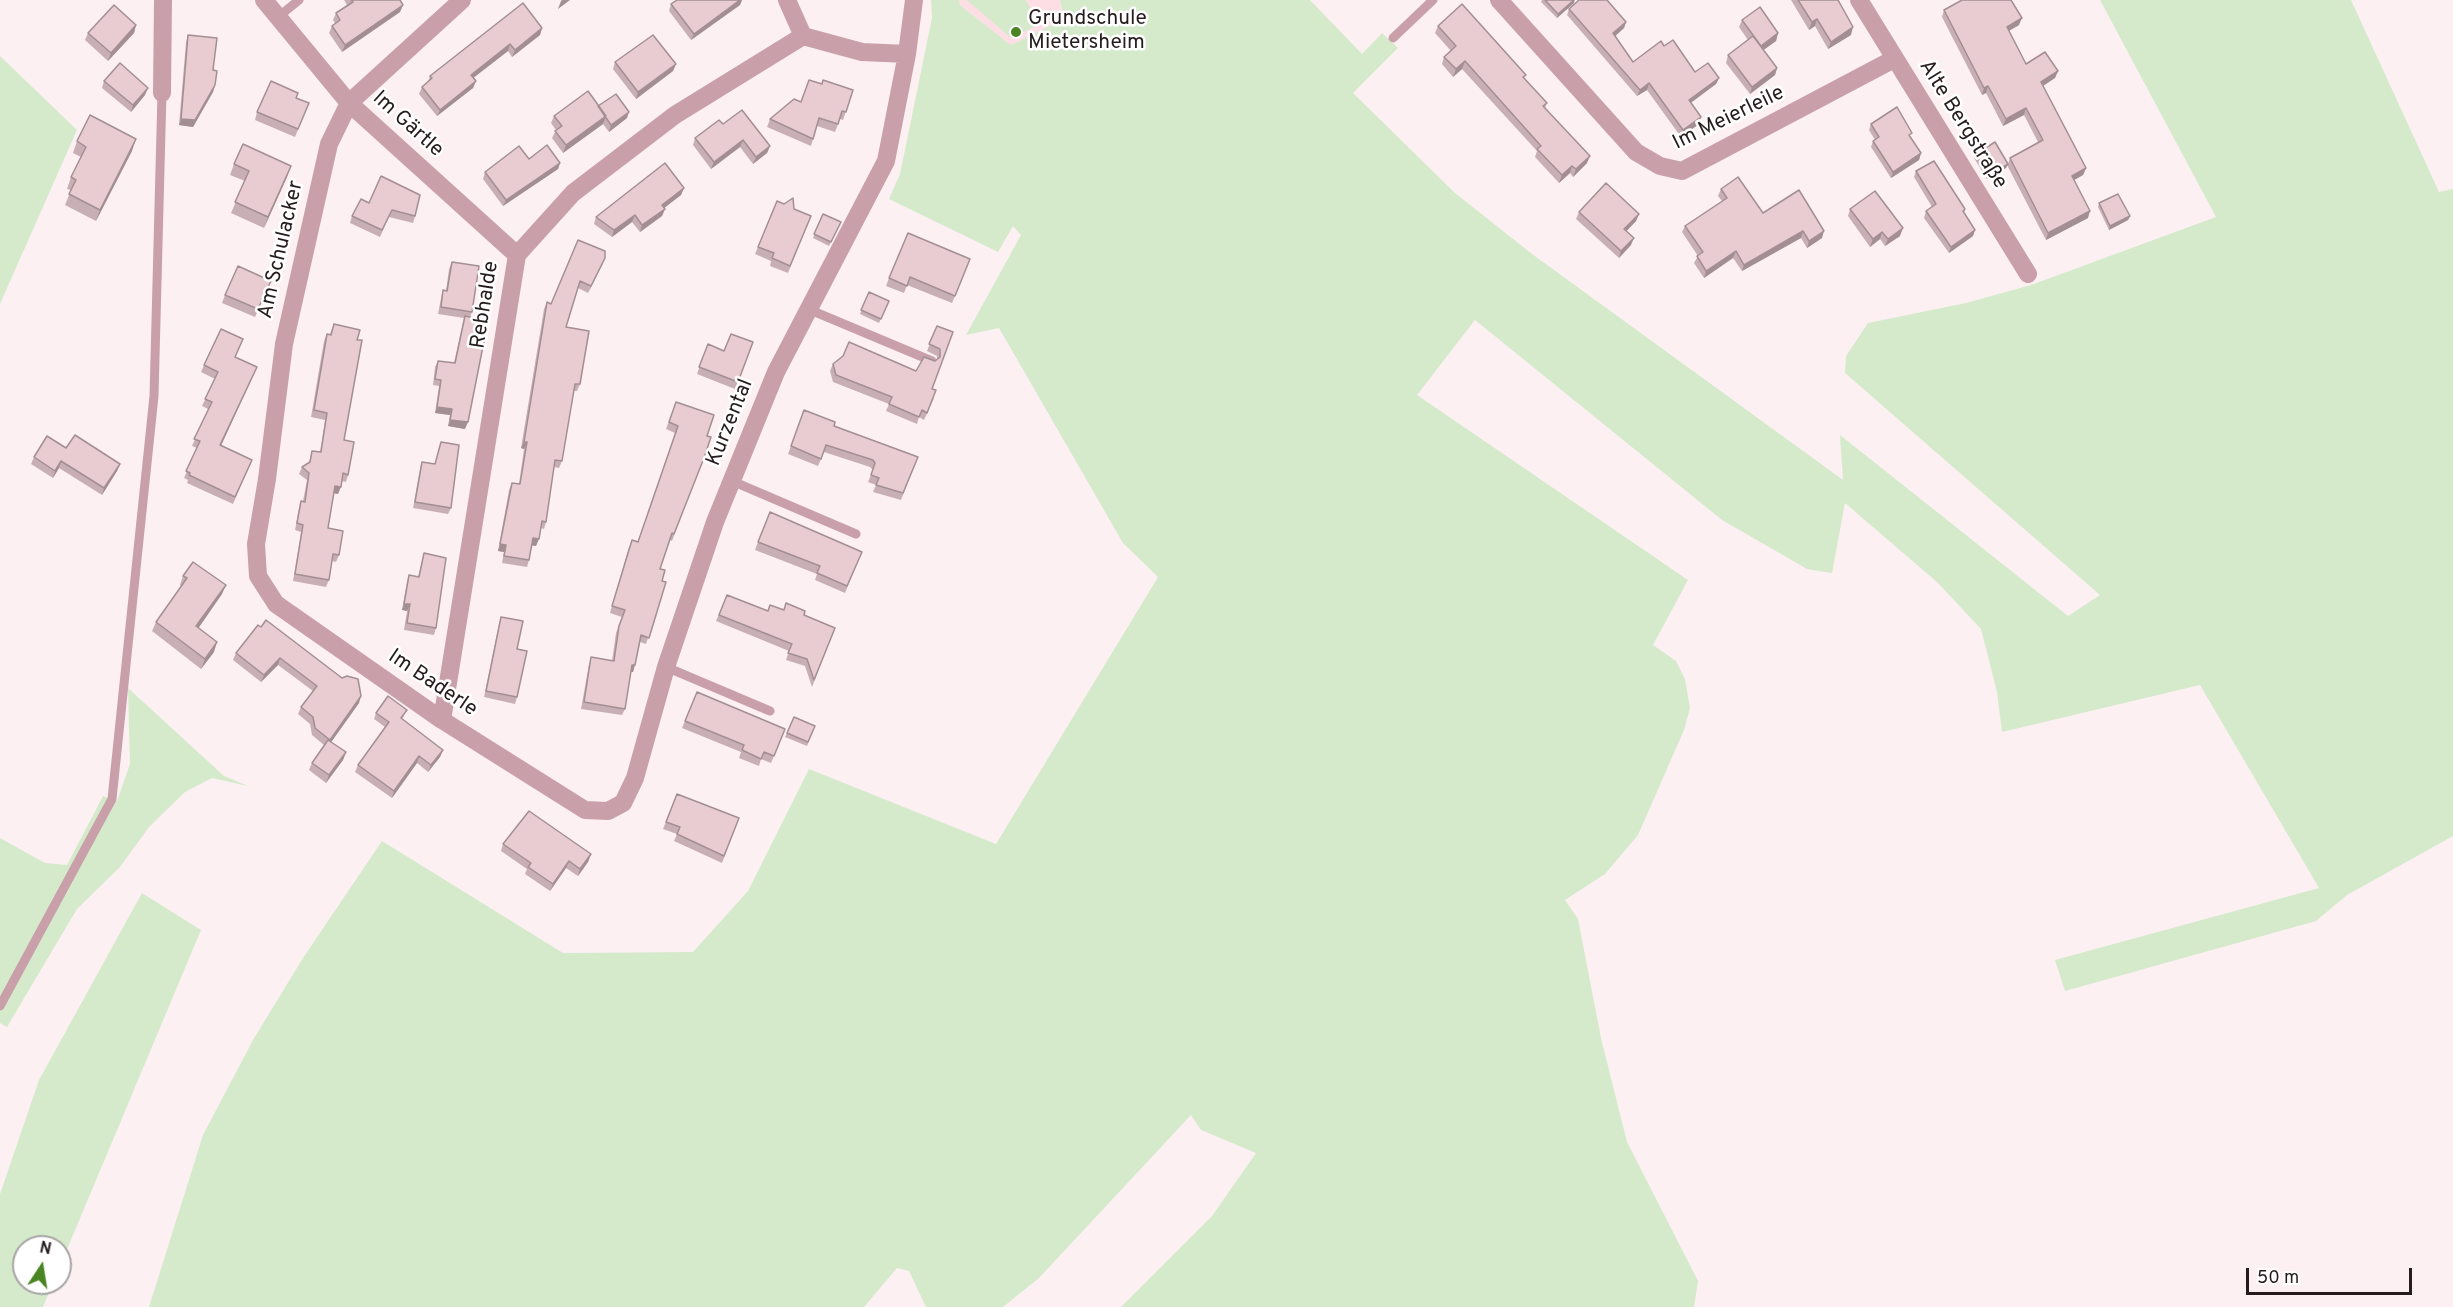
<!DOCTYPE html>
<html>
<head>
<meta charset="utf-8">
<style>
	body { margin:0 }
	#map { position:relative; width:2453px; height:1307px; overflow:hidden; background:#fcf0f3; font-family:Overpass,sans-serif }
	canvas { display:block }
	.north { position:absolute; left:12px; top:1235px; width:60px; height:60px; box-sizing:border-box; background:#fff; border:2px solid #a8a4a5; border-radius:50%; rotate:12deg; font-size:16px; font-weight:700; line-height:24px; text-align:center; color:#261c1e }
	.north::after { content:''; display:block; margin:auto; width:21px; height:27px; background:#498522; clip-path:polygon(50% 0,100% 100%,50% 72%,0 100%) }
	.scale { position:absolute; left:2246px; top:1268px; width:166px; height:27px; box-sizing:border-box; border:3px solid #261c1e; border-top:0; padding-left:8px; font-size:18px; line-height:21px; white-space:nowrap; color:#261c1e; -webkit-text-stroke:4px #fff; paint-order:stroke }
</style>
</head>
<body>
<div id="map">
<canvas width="2453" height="1307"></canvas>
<div class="north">N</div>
<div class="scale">50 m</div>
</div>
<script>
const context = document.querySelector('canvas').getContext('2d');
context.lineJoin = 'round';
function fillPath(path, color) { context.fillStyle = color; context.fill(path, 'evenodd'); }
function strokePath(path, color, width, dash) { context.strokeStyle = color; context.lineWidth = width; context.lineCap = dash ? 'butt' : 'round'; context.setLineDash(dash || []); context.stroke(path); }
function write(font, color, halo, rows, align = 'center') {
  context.font = font + ' Overpass,sans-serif'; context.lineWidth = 5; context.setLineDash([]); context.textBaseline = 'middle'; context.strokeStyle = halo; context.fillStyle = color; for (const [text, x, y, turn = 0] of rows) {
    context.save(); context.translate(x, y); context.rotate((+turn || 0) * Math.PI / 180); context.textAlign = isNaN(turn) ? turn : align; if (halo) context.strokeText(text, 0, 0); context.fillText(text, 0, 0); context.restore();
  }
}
fillPath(new Path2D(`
	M959,0H1060L1064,19L1011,45L960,5Z`), '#fddee5');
fillPath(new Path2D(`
	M931,0H959L960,5L1011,45L1064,19L1060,0H1310L1362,54L1382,33L1398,48L1353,93L1455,193L1532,254L1843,480L1840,435L2068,616L2100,595L1845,373L1846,356L1868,323L1966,303L2031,285L2216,217L2100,0H2351L2439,192L2453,189V836L2347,895L2316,921L2065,991L2055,960L2319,888L2200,685L2002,732L1997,692L1981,629L1938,583L1845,503L1832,573L1807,569L1722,520L1475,320L1417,395L1688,580L1653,645L1676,661L1685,679L1690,708L1684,730L1638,835L1605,874L1565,900L1578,919L1601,1038L1627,1142L1698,1281L1694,1307H1121L1212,1216L1256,1153L1201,1130L1191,1115L1039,1278L1003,1307H926L909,1271L897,1268L864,1307H149L203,1135L253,1040L303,958L382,841L563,953L693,952L748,891L809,769L996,844L1158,577L1123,543L999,328L966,335L1021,235L1013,226L998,252L889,199L900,174L932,18Z
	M967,0H1025L1042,23L1011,38Z
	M0,56L77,130L0,304Z
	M128,688L224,776L248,786L212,778L185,792L149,827L120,867L77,909L7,1027L0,1023V838L45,863L67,865L103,796L117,801L130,764Z
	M142,893L201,930L60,1266V1247H24V1283H53L43,1307H0V1194L39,1080Z`), '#d5eacb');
strokePath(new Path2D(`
	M278,17L299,0
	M1393,38L1433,0
	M808,309L932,361
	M732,481L856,534
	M666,667L770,711
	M0,1006L112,799L154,396L162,93`), '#c9a0aa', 9);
strokePath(new Path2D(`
	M264,0L349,103L517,255
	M462,0L349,103L329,144L284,344L267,479L256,544L258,576L276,604L442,720L585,810L608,811L623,803L635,778L666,667L715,522L776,372L886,161L907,54L914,0
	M787,0L803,36
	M1499,0L1636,152L1660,166L1682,171L1894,59
	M1859,0L2028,274
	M162,93L163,0
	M442,720L517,255L573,193L675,115L803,36L862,52L907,54`), '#c9a0aa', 18);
fillPath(new Path2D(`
	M344,0H400L403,5L400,12L342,52L329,33L332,26L335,23L333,20L336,13L347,5Z
	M677,0H742L740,5L691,40L669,11L671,4Z
	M1542,0H1575L1574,3L1557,18L1541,2Z
	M1791,0H1838L1851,35L1828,49L1815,26L1809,30Z
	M1569,9L1626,22L1624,28L1615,36L1633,62L1664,46L1695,72L1719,78L1716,84L1691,103L1699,124L1681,137L1647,90L1637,96L1567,15Z
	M1944,10L2019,25L2009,31L2026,64L2058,71L2055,78L2043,86L2086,168L2083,175L2074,180L2088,218L2046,240L2007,165L2006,168L1987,179L1974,158L1976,154L2008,164L2010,158L2038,142L2024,115L2003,126L1986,93L1982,95L1942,17Z
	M1742,20L1778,33L1776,41L1763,50L1777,68L1775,75L1750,94L1726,63L1728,55L1748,40L1739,27Z
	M136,25L134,33L108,61L85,40L88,33Z
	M1438,26L1526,75L1524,78L1547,103L1545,108L1587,163L1573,177L1570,173L1559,183L1535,157L1537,151L1462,69L1453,77L1442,64L1444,57L1451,51L1435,33Z
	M542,28L540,35L512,57L508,51L473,78L476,81L473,88L437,116L419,94L422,87L428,82L430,76Z
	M188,35L213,70L215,85L213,92L193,127L179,125L186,42Z
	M615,62L676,64L673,71L636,99L613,69Z
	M104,81L145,95L131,112L102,88Z
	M822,84L853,90L843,120L840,119L835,132L817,126L811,146L767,127L770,119L801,102Z
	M296,98L309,103L295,137L255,120L257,112Z
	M598,106L627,118L609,132L603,124L563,153L552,138L556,130L551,123L554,116Z
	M723,124L770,146L767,153L753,164L740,147L711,169L693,145L695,138Z
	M1871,124L1921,153L1919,160L1891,178L1871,147L1873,141L1875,140L1869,130Z
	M77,141L132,151L96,221L65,205L71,190L67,189L71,177L81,157L73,153Z
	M529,159L560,163L558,169L503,206L483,179L485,172Z
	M234,164L287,177L264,228L231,213L245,181L230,175Z
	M1916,171L1965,209L1964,213L1975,230L1973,236L1949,253L1924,218L1926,211L1932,207L1914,177Z
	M684,188L681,195L664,208L665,209L662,216L640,232L632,222L612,237L594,224L596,217Z
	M1721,189L1763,213L1822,238L1807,248L1801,238L1742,271L1733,258L1704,278L1694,263L1698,256L1682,232L1685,226L1722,201L1718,196Z
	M369,203L415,216L413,223L389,217L380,237L350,223L352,216Z
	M2099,203L2130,216L2128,220L2109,230L2098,207Z
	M794,209L811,216L788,273L770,266L771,261L755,254L758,247Z
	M1850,209L1900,236L1885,246L1880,239L1870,247L1848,216Z
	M1579,212L1639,214L1636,221L1626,231L1631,245L1619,258L1576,219Z
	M823,214L841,222L829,246L813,238Z
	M605,251L602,265L588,293L578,288L566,327L580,384L577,391H573L562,461L559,468L554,467L546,522L544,529L541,528L536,546L532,545L529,560L527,567L502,563L504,552L498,551L509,490L512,483L519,484L524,449L521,448L544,309L547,302L551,304Z
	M452,262L472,312L470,317L465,429L448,426L450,415L435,413L439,386L433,385L435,367L438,361L454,363L464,318L438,314L441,298L443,290L446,291L449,269Z
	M967,267L952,303L907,285L904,293L886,286L889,278Z
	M271,281L255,317L222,303L225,295Z
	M869,292L889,301L879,323L860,314Z
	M334,324L357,340L344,440L348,475L346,482L342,481L338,494L334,493L328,528L339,555L336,562L332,561L329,580L326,587L293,581L301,532L295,530L299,508L301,501H303L307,480L299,474L302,467L309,463L312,451L320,452L325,420L311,417L324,341L327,334H330Z
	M937,326L953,332L932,389L934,398L924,420L919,417L917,424L886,411L889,404L833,382L830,371L833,364L916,371L937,359V356L927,351Z
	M243,339L235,357L257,367L221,446L252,460L233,504L187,483L188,480L184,478L197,448L192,446L208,409L202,406L215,379L201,372L204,365Z
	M753,342L735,389L697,374L708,344L724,351Z
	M676,402L707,436L711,437L672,541L670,540L660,569L662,581L666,582L646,644L640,642L633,672H631L625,709L622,715L581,709L589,664L591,657L612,661L616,633L622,617L610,613L629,547L638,542L675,433L666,429Z
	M804,410L834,426L918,457L901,500L873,492L876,485L868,482L873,470L870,467L824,452L818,466L788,454Z
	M441,442L451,508L448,514L413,508L420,469L422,462L435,464Z
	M66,448L120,464L117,471L102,495L59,468L53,478L31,464L34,457Z
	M758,542L859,559L845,593L815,580L817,574L755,550Z
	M424,553L436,628L434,635L404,630L407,611L402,610L407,582L409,575L418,577Z
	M183,576L222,594L198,628L214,652L201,669L152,631L156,622L181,586L180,585Z
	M727,595L768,611L784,610L804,615L835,628L812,687L805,666L786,660L789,651L716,621Z
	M501,617L517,649V697L515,704L484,697L499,624Z
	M258,625L359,703L331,742L346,752L343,760L326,783L309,770L312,763L324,745L312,735L310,724L298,714L301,707L313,691L278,665L261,682L233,660L236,653Z
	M697,692L785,729L771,763L761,759L759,766L739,758L741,752L682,728Z
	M376,713L404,716L402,719L443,750L440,757L428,772L417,763L392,798L355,772L358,765L385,727L374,719Z
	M794,717L815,726L807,746L785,737Z
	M677,794L739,818L722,863L674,841L677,834L663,829Z
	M503,844L591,854L588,862L578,876L566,868L550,891L525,874L527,869L501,851Z`), '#c8afb5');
fillPath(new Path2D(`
	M562,0H570L558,9L561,1Z
	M740,0H742L740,5L691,40L694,34Z
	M1574,0V3L1557,18L1558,14Z
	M403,5L400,12L342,52L345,45Z
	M2022,18L2019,25L2005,33L2007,27Z
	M1817,19L1815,26L1809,30L1812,22Z
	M1626,22L1624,28L1611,40L1613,33Z
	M136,25L134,33L108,61L111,53Z
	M1853,27L1851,35L1828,49L1831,42Z
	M542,28L540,35L512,57L515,50Z
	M1778,33L1776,41L1758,54L1761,46Z
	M510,44L508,51L468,82L471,75Z
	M1465,61L1462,69L1453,77L1456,69Z
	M676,64L673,71L636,99L638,92Z
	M1777,68L1775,75L1750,94L1752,87Z
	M2058,71L2055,78L2038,89L2041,82Z
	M1719,78L1716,84L1686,106L1689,100Z
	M476,81L473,88L437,116L440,110Z
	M1649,83L1647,90L1637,96L1640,90Z
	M215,85L213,92L193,127L179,125L181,119Z
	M1988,86L1986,93L1982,95L1984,88Z
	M148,88L145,95L131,112L133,105Z
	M2026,108L2024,115L2003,126L2006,119Z
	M629,112L627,118L609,132L611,125Z
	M606,116L603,124L563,153L566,145Z
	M1701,117L1699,124L1681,137L1683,130Z
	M136,139L132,151L96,221L100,210Z
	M743,140L740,147L711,169L714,162Z
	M770,146L767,153L753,164L756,157Z
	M1921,153L1919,160L1891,178L1893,172Z
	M1590,156L1587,163L1573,177L1576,169Z
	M560,163L558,169L503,206L506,200Z
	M2008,164L2006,168L1987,179L1989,176Z
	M291,166L287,177L264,228L268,217Z
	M1572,166L1570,173L1559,183L1562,175Z
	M2086,168L2083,175L2069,183L2072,176Z
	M684,188L681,195L659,212L662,205Z
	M665,209L662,216L640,232L642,225Z
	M2090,211L2088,218L2046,240L2048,233Z
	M1639,214L1636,221L1622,236L1624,229Z
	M635,215L632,222L612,237L614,230Z
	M2130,216L2128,220L2109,230L2110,226Z
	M1903,228L1900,236L1885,246L1888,239Z
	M1975,230L1973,236L1949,253L1951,247Z
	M1803,231L1801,238L1742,271L1744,265Z
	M1824,231L1822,238L1807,248L1809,241Z
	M1882,232L1880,239L1870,247L1873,239Z
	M1634,238L1631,245L1619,258L1621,251Z
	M1736,251L1733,258L1704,278L1706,271Z
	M605,258L602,265L588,293L591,286Z
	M257,367L254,374L218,452L220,445Z
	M437,407L452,409L450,415L435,413Z
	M450,420L468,422L465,429L448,426Z
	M524,442H527L524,449L521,448Z
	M61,461L59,468L53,478L55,471Z
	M120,464L117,471L102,495L104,488Z
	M335,486L341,487L338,494L333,493Z
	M533,538L539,539L536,546L530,545Z
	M500,544L506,545L504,552L498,551Z
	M226,585L222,594L193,636L196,626Z
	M404,604H410L407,611L402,610Z
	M217,642L214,652L201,669L205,659Z
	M280,658L278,665L261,682L264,675Z
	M632,665H635L633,672H629Z
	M361,696L359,703L327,748L330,740Z
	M443,750L440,757L428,772L431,765Z
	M346,752L343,760L326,783L329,775Z
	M419,756L417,763L392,798L394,791Z
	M591,854L588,862L578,876L580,869Z
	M569,861L566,868L550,891L553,884Z`), '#a38f93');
const building = new Path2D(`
	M351,0H400L403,5L345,45L332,26L340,20L336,13L353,2Z
	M677,0H740L694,34L671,4Z
	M1545,0H1574L1558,14Z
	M1579,0H1607L1626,22L1613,33L1633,62L1661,41L1664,46L1673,40L1695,72L1708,63L1719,78L1689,100L1701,117L1683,130L1649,83L1640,90L1569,9Z
	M1798,0H1838L1853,27L1831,42L1817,19L1812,22Z
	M1962,0H2011L2022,18L2007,27L2026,64L2045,52L2058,71L2041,82L2086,168L2072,176L2090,211L2048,233L2010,158L2043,140L2026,108L2006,119L1988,86L1984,88L1944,10Z
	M523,3L542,28L515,50L510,44L471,75L476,81L440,110L422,87L432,78L430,76Z
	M1462,4L1526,75L1523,77L1547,103L1543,106L1590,156L1576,169L1572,166L1562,175L1537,149L1541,146L1465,61L1456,69L1444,57L1456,46L1438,26Z
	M114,5L136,25L111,53L88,33Z
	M1760,7L1778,33L1761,46L1742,20Z
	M188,35L217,38L213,70L217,71L215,85L195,120L181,119Z
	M653,35L676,64L638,92L615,62Z
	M1753,36L1777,68L1752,87L1728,55Z
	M120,63L148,88L133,105L104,81Z
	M809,80L822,84L823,80L853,90L846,112L842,111L838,124L819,118L813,139L770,119L794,99L801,102Z
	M271,81L298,93L296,98L309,103L298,129L257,112Z
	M588,91L606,116L566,145L555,131L562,126L554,116Z
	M616,94L629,112L611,125L598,106Z
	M1897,107L1912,133L1909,135L1921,153L1893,172L1873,141L1879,137L1871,124Z
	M742,110L770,146L756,157L743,140L714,162L695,138L719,120L723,124Z
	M90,115L136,139L100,210L69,194L76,180L71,177L86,147L77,141Z
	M1995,142L2008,164L1989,176L1976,154Z
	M243,144L291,166L268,217L235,202L249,171L234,164Z
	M547,145L560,163L506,200L485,172L519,146L529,159Z
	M1934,161L1965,209L1963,211L1975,230L1951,247L1926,211L1936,204L1916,171Z
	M665,163L684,188L662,205L665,209L642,225L635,215L614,230L596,217Z
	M381,176L420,195L415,216L392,210L382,230L352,216L361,199L369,203Z
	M1738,177L1763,213L1799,190L1824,231L1809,241L1803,231L1744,265L1736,251L1706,271L1697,256L1703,252L1685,226L1727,198L1721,189Z
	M1606,183L1639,214L1624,229L1634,238L1621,251L1579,212Z
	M1875,191L1903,228L1888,239L1882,232L1873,239L1850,209Z
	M2118,194L2130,216L2110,226L2099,203Z
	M793,198L794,209L811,216L790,266L772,258L774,253L758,247L777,201L784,204Z
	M823,214L841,222L831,242L814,234Z
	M908,233L970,259L955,296L910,277L907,286L889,278Z
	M578,240L605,251V258L591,286L580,281L566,327L589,331L580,384H575L562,461L555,460L546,522L542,521L539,539L533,538L529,560L504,556L506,545L500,544L512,483L520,484L527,442H524L547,302L551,304Z
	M452,262L479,266L472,312L441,307L443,290L447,291Z
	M238,266L271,281L258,309L225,295Z
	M869,292L889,301L881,319L861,310Z
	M465,316L488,321L468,422L450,420L452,409L437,407L441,380L435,379L438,361L455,363Z
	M334,324L360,330L357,340H362L344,440L354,442L348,475L343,473L341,487L335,486L328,528L343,531L339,555L333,554L329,580L295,574L303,525L297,523L301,501L305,502L309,473L302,467L310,462L312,451L321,452L327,413L314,410L327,334L331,335Z
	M937,326L953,332L932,389L936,390L927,413L922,410L919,417L889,404L892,397L836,375L833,364L843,356L849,342L916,371L924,357L935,361L940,357V349L929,344Z
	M221,329L243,339L235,357L257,367L220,445L252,460L235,497L189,475L190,473L186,471L200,441L194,439L212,402L205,399L218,372L204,365Z
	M731,334L753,342L738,382L699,367L708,344L724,351Z
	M676,402L714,415L707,436L711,437L704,458L674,534L672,533L660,569L665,570L662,581L666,582L649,638L641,635L635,665H632L625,709L584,702L591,657L614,661L619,626L625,610L612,606L632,540L638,542L678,426L669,422Z
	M804,410L835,422L834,426L918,457L903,493L876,485L879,478L871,475L875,463L873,460L826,445L821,459L791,446Z
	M75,435L120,464L104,488L61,461L55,471L34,457L47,436L66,448Z
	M441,442L459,445L451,508L415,502L422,462L435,464Z
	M770,512L862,552L847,586L817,573L820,566L758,542Z
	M424,553L446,558L436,628L407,623L410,604H404L409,575L419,577Z
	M193,562L226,585L196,626L217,642L205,659L156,622L187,578L183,576Z
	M727,595L768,611L770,605L784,610L786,603L805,611L804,615L835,628L814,680L807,659L788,653L792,644L719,615Z
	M501,617L523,621L517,649L527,651L517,697L486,691Z
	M266,620L342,678L347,676L358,679L361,696L330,740L315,728L313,717L301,707L317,686L280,658L264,675L236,653L258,625L261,627Z
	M697,692L785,729L774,756L764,752L761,759L742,750L744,745L685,721Z
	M388,696L407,710L401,718L443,750L431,765L419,756L394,791L358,765L389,722L376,713Z
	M794,717L815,726L808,742L787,733Z
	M328,740L346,752L329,775L312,763Z
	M677,794L739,818L724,856L677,834L680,827L666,822Z
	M529,811L591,854L580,869L569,861L553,884L528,867L531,863L503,844Z`);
fillPath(building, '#e9ccd2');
strokePath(building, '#a38f93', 1.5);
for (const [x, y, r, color] of [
	[1016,32,6,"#498522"]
]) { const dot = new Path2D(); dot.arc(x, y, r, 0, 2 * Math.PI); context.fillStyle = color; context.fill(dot); strokePath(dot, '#fff', 2); }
write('21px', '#261c1e', '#fff', [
	["Grundschule",1028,20],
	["Mietersheim",1028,44]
], 'left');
write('21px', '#261c1e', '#fff', [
	["Im Meierleile",1729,119,-26],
	["Im Gärtle",407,125,42],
	["Alte Bergstraße",1962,125,58],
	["Am Schulacker",282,250,-77],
	["Rebhalde",486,305,-81],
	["Kurzental",731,423,-68],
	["Im Baderle",432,684,34]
]);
</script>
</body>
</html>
